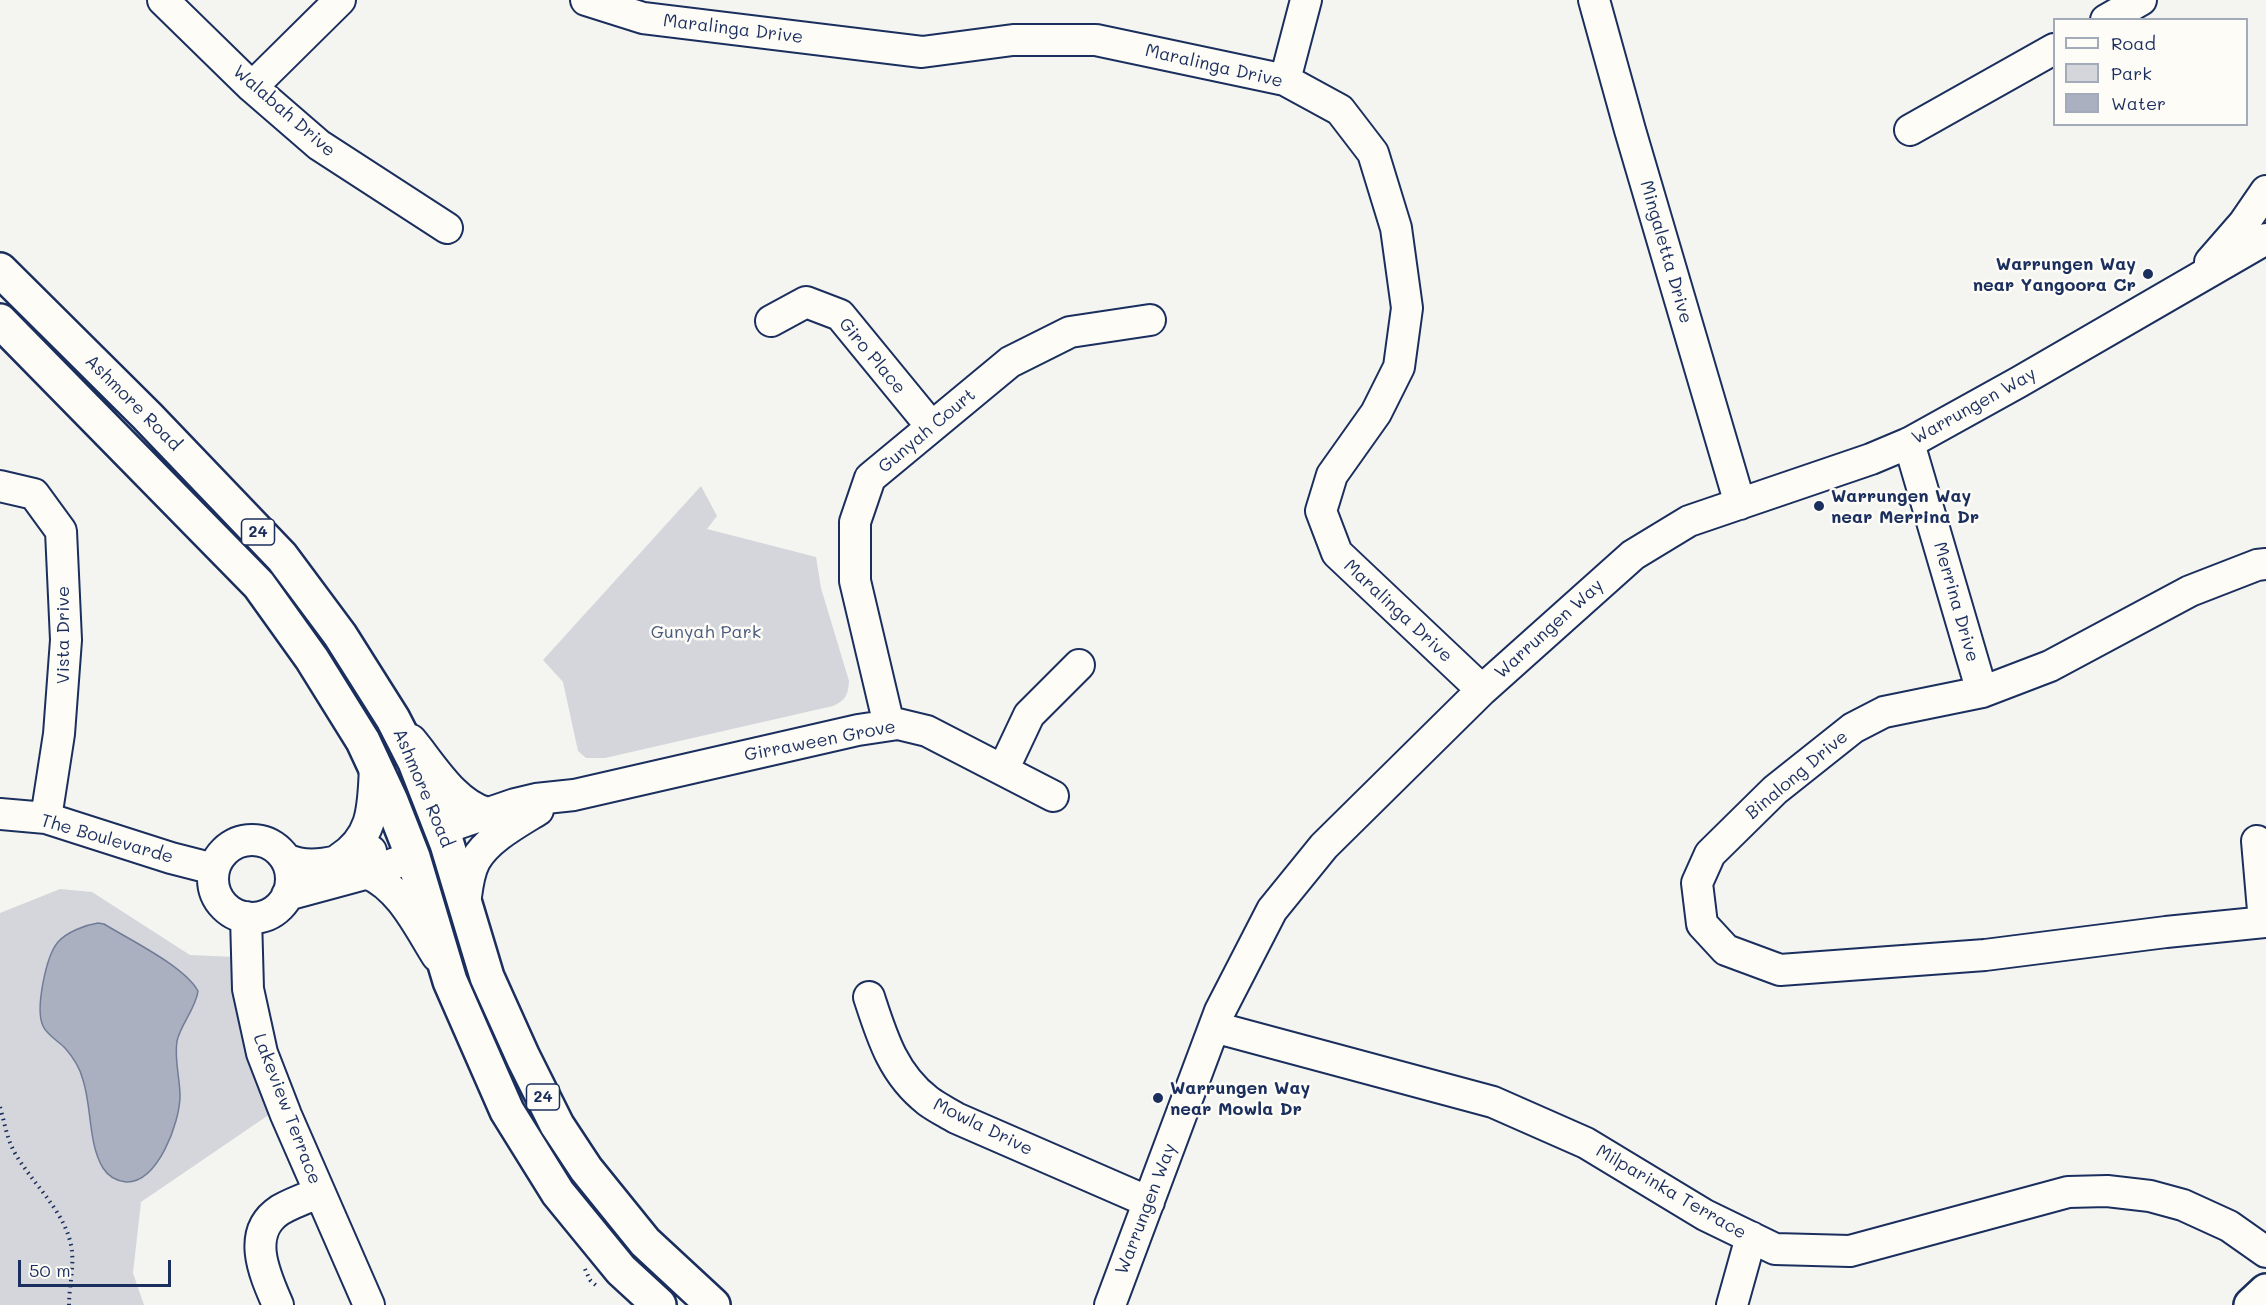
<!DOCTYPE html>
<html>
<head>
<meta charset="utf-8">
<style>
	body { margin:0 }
	#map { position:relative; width:2266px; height:1305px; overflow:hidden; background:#f4f4f1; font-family:Mali,sans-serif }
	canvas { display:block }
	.legend { position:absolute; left:2053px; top:18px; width:195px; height:108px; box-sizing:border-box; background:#fdfcf7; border:2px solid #a3aaba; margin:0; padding:8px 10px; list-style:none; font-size:18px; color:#1b2f5e }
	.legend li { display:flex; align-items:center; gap:12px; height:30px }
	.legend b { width:30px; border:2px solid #a3aaba }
	.scale { position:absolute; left:18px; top:1260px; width:153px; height:27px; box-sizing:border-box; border:3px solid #1b2f5e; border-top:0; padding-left:8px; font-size:18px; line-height:21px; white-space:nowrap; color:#1b2f5e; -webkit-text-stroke:4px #fdfcf7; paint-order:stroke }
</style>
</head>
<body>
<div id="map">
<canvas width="2266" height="1305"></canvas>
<ul class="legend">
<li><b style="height:8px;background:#fdfcf7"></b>Road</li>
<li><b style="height:16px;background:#d4d6db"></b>Park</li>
<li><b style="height:16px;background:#aab0bf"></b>Water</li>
</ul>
<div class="scale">50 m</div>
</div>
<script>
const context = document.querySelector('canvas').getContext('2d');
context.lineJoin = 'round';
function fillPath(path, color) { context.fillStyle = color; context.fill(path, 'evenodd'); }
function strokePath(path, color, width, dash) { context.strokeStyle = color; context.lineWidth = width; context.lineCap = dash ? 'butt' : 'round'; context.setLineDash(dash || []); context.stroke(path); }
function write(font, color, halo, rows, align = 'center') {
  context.font = font + ' Mali,sans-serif'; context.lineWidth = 5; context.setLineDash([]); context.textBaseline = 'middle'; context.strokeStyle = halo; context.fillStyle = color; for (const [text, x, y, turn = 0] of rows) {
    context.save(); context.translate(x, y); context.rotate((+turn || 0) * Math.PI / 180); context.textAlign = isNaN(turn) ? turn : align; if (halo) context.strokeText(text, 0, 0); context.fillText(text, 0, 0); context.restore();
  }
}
fillPath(new Path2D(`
	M701,486L717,516L707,529L816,557L821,588L849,681C848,695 846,700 833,706L605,758H586L578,751L563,682L543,660Z
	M60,889L92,892L190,955L235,957L273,1112L141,1202L133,1273L144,1305H0V913Z`), '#d4d6db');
const water = new Path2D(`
	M98,923L104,924C130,940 184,966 198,991C196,1008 181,1024 177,1041C174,1059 180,1078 180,1096C180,1122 158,1183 126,1182C117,1181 108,1176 103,1168C88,1143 92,1108 83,1080C80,1068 73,1057 65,1048C58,1041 47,1035 43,1026C35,1009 46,956 58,942C67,932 85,925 98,923Z`);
fillPath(water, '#aab0bf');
strokePath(water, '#717c98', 1.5);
const minor = new Path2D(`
	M163,0L252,87L319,145L447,228
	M586,0L643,18L922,52L1013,40H1096L1285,80L1340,110L1373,153L1396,228L1407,308L1399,367L1376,413L1332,475L1321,511L1337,553L1482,690
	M1594,0L1630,130L1740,504
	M2106,20L2141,0
	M1285,80L1306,0
	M252,87L340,0
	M1910,130L2054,49
	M2210,262L2244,223L2266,191
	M771,321L806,302L840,315L931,426
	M1909,443L1982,692
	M0,486L34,494L61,531L66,640L59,734L46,818
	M2266,564L2257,565L2190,591L2050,666L1982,692L1884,712L1853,728L1775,790L1710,854L1697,883L1702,924L1726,950L1780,970L1985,955L2166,932L2266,922
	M889,725L855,581V522L870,478L1010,362L1070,332L1150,320
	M411,740C432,765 454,804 487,813
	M1003,770L1029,715L1079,665
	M0,814L46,818L171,858L214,869
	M442,829L515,804L536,799L574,795L858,730L898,724L927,731L1053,796
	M213 879a39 39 0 1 1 78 0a39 39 0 1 1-78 0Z
	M2257,841L2264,922
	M286,859C312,872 345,859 371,851
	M339,859C375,836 373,805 375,766
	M367,873C401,888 418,926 437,956
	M287,895L361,875L413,857
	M465,904C467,890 468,874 475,861C487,839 517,823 538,810
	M246,917L248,989L262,1053L286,1115L369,1305
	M869,997C882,1037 893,1074 928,1101C936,1107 946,1112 956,1118L1149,1202
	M1214,1027L1493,1102L1586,1143L1705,1215L1775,1249L1850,1251L2068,1192L2107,1191L2150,1196L2183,1205L2229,1226L2266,1252
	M278,1305C265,1275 245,1233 280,1210C292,1203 306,1198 319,1193
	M1110,1305L1220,1011L1272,910L1324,846L1482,690L1633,555L1689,521L1871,459L1909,443L2019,382L2266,239
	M1732,1305L1751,1237`);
const major = new Path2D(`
	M0,270L147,416L282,557L340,635L393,719L415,762L447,844L487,977L523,1057L557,1125L586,1169L645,1242L713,1305
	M0,321L259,585L312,659L363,741L391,801L413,857L450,981L507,1111L558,1193L621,1270L659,1305
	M2251,1305L2266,1291`);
strokePath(minor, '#1b2f5e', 34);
strokePath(major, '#1b2f5e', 38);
strokePath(new Path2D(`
	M0,1107C5,1124 7,1140 16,1155C34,1185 64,1211 71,1245C75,1264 69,1286 69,1305
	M585,1269L590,1280L598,1287`), '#1b2f5e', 4, [1.5, 4.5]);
strokePath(minor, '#fdfcf7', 30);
strokePath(major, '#fdfcf7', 33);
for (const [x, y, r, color] of [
	[2148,274,6,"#1b2f5e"],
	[1819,506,6,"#1b2f5e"],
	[1158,1098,6,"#1b2f5e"]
]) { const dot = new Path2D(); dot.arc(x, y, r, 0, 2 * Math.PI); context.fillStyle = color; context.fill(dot); strokePath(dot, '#fdfcf7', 2); }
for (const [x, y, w] of [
	[258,532,33],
	[543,1097,33]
]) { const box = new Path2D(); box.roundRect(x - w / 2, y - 13, w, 26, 4.5); context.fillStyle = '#fdfcf7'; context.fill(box); strokePath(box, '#1b2f5e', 1.5); }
write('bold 16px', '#1b2f5e', null, [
	["24",258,532],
	["24",543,1097]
]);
write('18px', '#1b2f5e', '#fdfcf7', [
	["Maralinga Drive",733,29,7],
	["Maralinga Drive",1214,66,13],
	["Walabah Drive",284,111,41],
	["Mingaletta Drive",1666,252,74],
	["Giro Place",872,356,50],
	["Ashmore Road",133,403,45],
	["Warrungen Way",1974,406,-29],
	["Gunyah Court",927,431,-40],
	["Merrina Drive",1956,602,74],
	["Maralinga Drive",1398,611,43],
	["Warrungen Way",1549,629,-42],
	["Vista Drive",63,635,-90],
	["Girraween Grove",820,741,-11],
	["Binalong Drive",1797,775,-40],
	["Ashmore Road",423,788,67],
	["The Boulevarde",107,839,16],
	["Lakeview Terrace",287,1109,69],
	["Mowla Drive",983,1127,26],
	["Milparinka Terrace",1671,1192,30],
	["Warrungen Way",1146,1209,-69]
]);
write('bold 18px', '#1b2f5e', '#fdfcf7', [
	["Warrungen Way",2136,264,"right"],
	["near Yangoora Cr",2136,285,"right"],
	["Warrungen Way",1831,496],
	["near Merrina Dr",1831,517],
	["Warrungen Way",1170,1088],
	["near Mowla Dr",1170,1109]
], 'left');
write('18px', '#49597d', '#fdfcf7', [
	["Gunyah Park",706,632]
]);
</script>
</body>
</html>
